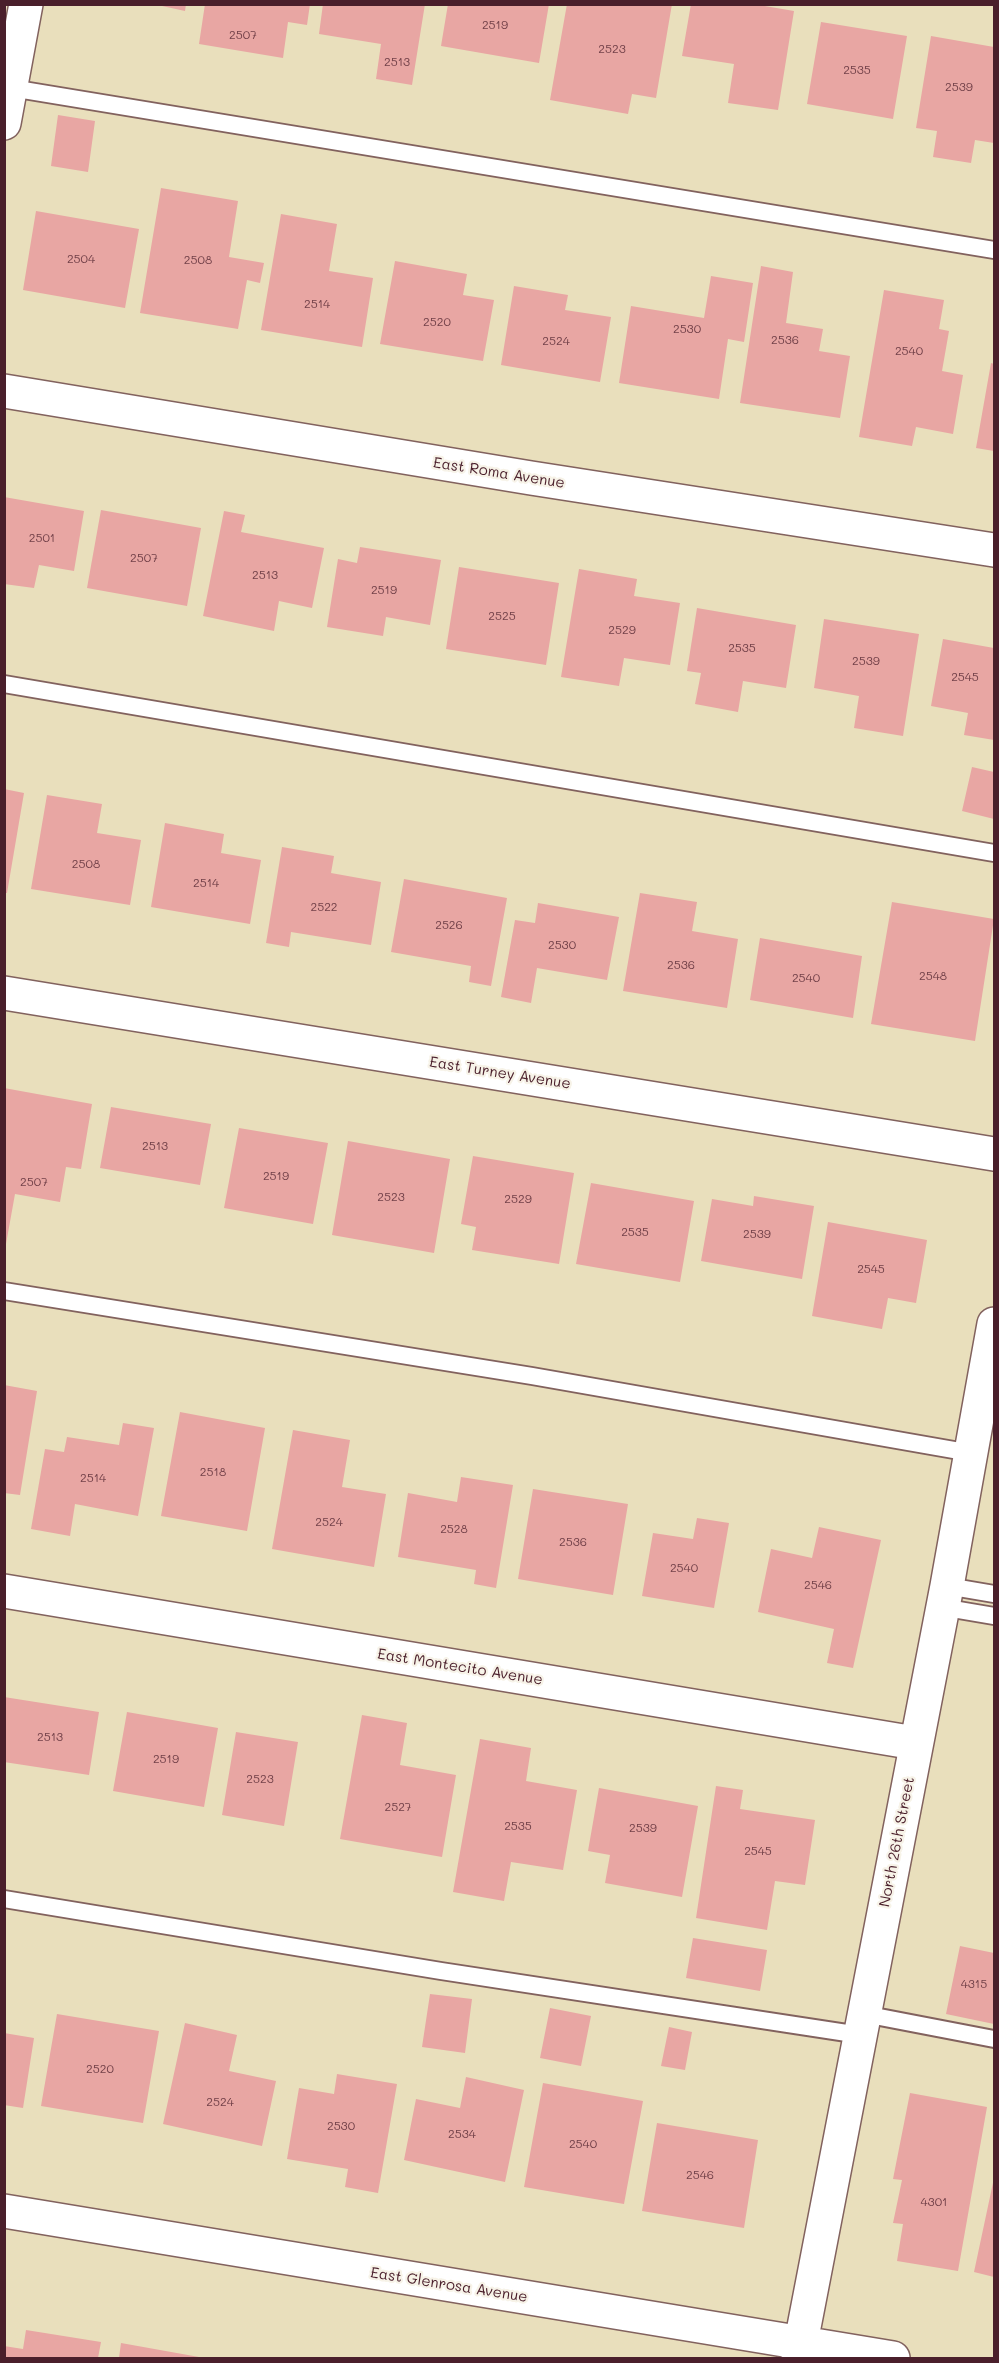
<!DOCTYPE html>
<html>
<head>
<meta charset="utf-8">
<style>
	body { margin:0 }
	#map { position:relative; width:999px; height:2363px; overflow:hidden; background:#e9dfbc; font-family:Mali,sans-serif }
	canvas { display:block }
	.frame { position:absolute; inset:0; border:6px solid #4a1f2b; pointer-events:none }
</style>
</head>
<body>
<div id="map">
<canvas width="999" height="2363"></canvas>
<div class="frame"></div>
</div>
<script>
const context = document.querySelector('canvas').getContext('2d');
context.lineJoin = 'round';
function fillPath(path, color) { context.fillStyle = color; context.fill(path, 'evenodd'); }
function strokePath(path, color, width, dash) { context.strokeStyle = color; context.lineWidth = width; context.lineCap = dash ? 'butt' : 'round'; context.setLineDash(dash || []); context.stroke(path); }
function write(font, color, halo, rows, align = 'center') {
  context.font = font + ' Mali,sans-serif'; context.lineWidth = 4.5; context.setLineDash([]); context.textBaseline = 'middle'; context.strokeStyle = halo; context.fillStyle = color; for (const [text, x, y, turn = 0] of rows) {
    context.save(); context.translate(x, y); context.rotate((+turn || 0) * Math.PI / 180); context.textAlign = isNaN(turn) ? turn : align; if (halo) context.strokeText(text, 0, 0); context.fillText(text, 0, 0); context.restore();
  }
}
fillPath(new Path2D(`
	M153,4H186L185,11Z
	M205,4H310L307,25L288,22L283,58L199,44Z
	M323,4H425L412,85L376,79L381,44L319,34Z
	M448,4H549L539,63L441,46Z
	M567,4H672L656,98L632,94L628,114L550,100Z
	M691,4H753L794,11L778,110L728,103L734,64L682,56Z
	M821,22L907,36L893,119L807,104Z
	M931,36L994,47V143L975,140L971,163L933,157L937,131L916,128Z
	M58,115L95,121L88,172L51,166Z
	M161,188L238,201L229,257L264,263L260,283L247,280L238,329L140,313Z
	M36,211L139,229L125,308L23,290Z
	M281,214L337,224L329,271L373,278L362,347L261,330Z
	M395,261L467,274L463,295L494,300L483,361L380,344Z
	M761,266L793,272L786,323L823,329L819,351L850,356L840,418L740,403Z
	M711,276L753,283L744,342L728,339L719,399L619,383L631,306L704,318Z
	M514,286L568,295L565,310L611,317L600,382L501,365Z
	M884,290L944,300L939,329L949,331L942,371L963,375L953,434L916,427L912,446L859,437Z
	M991,363L994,364V451L976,448Z
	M4,497L84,511L74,571L39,565L34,588L4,584Z
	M101,510L201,528L187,606L87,588Z
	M224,511L245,515L241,532L324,548L312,608L279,601L274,631L203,616Z
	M360,547L441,560L430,625L386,617L383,636L327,627L338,559L357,563Z
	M459,567L559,583L546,665L446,649Z
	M579,569L637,579L634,596L680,603L670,665L624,658L619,686L561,677Z
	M697,608L796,625L786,688L743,681L738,712L695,704L701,673L687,671Z
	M824,619L919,634L903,736L854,728L859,696L814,688Z
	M943,639L994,648V740L964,735L968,713L931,706Z
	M972,767L994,772V819L962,811Z
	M4,789L24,793L7,893H4Z
	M47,795L102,804L97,833L141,840L130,905L31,889Z
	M165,823L224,834L221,853L261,860L250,924L151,907Z
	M282,847L334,856L331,873L381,882L371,945L291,932L289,947L266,943Z
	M404,879L507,898L491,986L469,982L471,966L391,952Z
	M640,893L697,902L692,931L738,939L727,1008L623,991Z
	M892,902L994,919L975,1041L871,1024Z
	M538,903L619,917L607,980L537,968L531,1003L501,997L515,920L535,923Z
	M760,938L862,956L853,1018L750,1000Z
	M4,1088L92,1104L81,1169L66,1167L60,1202L15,1194L6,1244Z
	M111,1107L211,1124L200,1185L100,1168Z
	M239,1128L328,1143L313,1224L224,1208Z
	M348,1141L450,1159L434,1253L332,1235Z
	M473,1156L574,1173L559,1264L472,1250L476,1227L461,1224Z
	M591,1183L694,1201L680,1282L576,1264Z
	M754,1196L814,1206L802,1279L701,1261L712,1199L753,1206Z
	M828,1222L927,1240L916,1303L888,1298L882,1329L812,1316Z
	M4,1385L37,1391L20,1495L4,1493Z
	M180,1412L265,1428L247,1531L161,1516Z
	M123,1423L154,1428L138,1516L75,1504L70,1536L31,1529L45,1449L64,1452L67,1437L119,1445Z
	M293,1430L350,1440L342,1487L386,1494L374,1567L272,1549Z
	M461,1477L513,1485L496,1588L474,1584L476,1570L398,1557L408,1493L457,1502Z
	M533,1489L628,1504L613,1595L518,1579Z
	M697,1518L729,1523L714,1608L642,1596L653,1533L693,1539Z
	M819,1527L881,1540L853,1668L827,1663L834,1629L758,1612L771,1549L812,1558Z
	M4,1697L99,1712L89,1775L4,1762Z
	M127,1712L218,1728L204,1807L113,1791Z
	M362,1715L407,1723L400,1765L456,1775L442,1857L340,1839Z
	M236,1732L298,1742L284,1826L222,1815Z
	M480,1739L531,1748L526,1781L577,1790L563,1870L511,1862L504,1901L453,1892Z
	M716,1786L743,1790L740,1809L815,1820L805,1885L775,1881L767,1930L696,1918Z
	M599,1788L698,1806L682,1897L605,1883L610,1855L588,1851Z
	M693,1938L767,1950L760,1991L686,1978Z
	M960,1946L994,1953V2024L946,2014Z
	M430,1994L472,1999L465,2053L422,2047Z
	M550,2008L591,2016L581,2066L540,2058Z
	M57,2014L159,2031L143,2123L41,2106Z
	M185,2023L237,2035L229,2071L276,2081L262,2146L163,2124Z
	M669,2027L692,2032L685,2070L661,2066Z
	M4,2033L34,2038L23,2108L4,2105Z
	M337,2074L397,2084L378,2193L345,2187L348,2169L287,2159L299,2088L334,2094Z
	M466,2077L524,2090L505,2182L404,2160L416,2099L460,2108Z
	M543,2083L643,2101L624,2204L524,2187Z
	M910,2093L987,2107L958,2271L897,2261L903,2224L893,2223L902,2180L893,2179Z
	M657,2123L758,2140L744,2228L642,2211Z
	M994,2178V2277L974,2272Z
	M26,2330L101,2342L98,2358H4V2346L23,2349Z
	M121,2343L199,2357V2358H119Z`), '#e8a6a3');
const service = new Path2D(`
	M11,88L994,250
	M4,684L994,853
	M4,1291L532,1376L971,1453
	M947,1586L994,1594
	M941,1607L994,1616
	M4,1899L441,1971L860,2035
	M864,2014L994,2039`);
const minor = new Path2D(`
	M4,123L26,4
	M4,391L531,478L994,550
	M4,993L994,1154
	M4,1591L915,1743
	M4,2211L893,2358
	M798,2358L947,1586L994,1324`);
strokePath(service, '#82625e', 20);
strokePath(minor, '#82625e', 36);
strokePath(service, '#fff', 16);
strokePath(minor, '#fff', 33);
write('12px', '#724149', null, [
	["2519",495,25],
	["2507",243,35],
	["2523",612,49],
	["2513",397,62],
	["2535",857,70],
	["2539",959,87],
	["2504",81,259],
	["2508",198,260],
	["2514",317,304],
	["2520",437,322],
	["2530",687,329],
	["2536",785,340],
	["2524",556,341],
	["2540",909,351],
	["2501",42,538],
	["2507",144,558],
	["2513",265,575],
	["2519",384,590],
	["2525",502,616],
	["2529",622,630],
	["2535",742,648],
	["2539",866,661],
	["2545",965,677],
	["2508",86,864],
	["2514",206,883],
	["2522",324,907],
	["2526",449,925],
	["2530",562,945],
	["2536",681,965],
	["2548",933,976],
	["2540",806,978],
	["2513",155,1146],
	["2519",276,1176],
	["2507",34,1182],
	["2523",391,1197],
	["2529",518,1199],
	["2535",635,1232],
	["2539",757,1234],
	["2545",871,1269],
	["2518",213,1472],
	["2514",93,1478],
	["2524",329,1522],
	["2528",454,1529],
	["2536",573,1542],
	["2540",684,1568],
	["2546",818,1585],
	["2513",50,1737],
	["2519",166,1759],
	["2523",260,1779],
	["2527",398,1807],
	["2535",518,1826],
	["2539",643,1828],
	["2545",758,1851],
	["4315",974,1984],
	["2520",100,2069],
	["2524",220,2102],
	["2530",341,2126],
	["2534",462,2134],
	["2540",583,2144],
	["2546",700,2175],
	["4301",934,2202]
]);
write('15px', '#4a1f2b', '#f7f3e8', [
	["East Roma Avenue",499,473,9],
	["East Turney Avenue",500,1073,9],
	["East Montecito Avenue",460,1667,9],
	["North 26th Street",897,1842,-79],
	["East Glenrosa Avenue",449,2285,9]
]);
</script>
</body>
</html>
